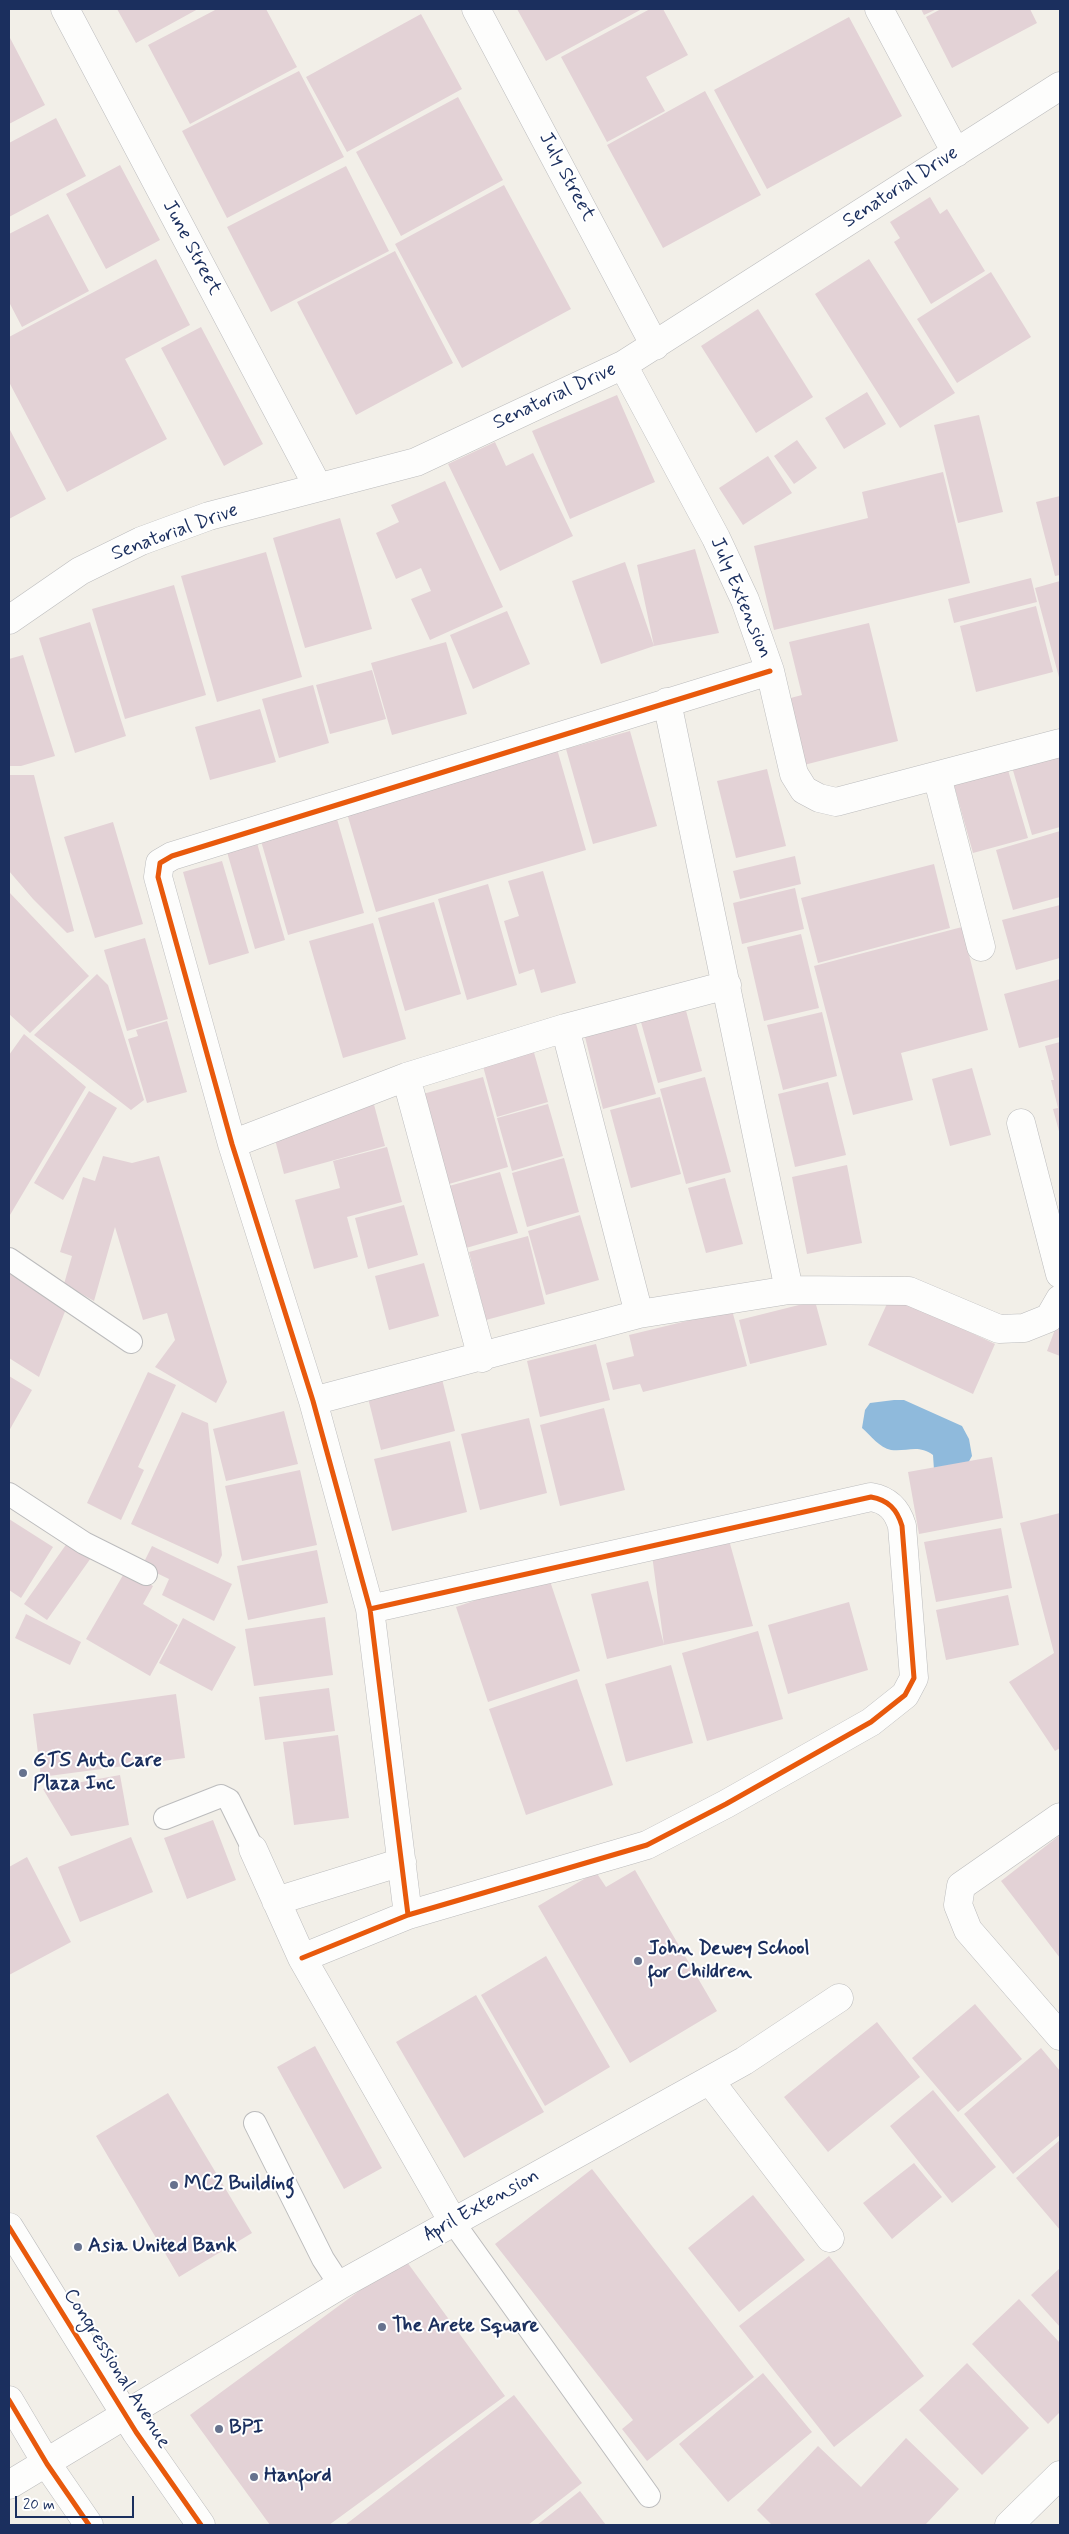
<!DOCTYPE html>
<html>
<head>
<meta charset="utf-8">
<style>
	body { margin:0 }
	#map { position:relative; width:1069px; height:2534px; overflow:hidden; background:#f2efe8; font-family:Mynerve,sans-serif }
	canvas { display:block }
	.frame { position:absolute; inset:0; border:10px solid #1b2f5e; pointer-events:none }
	.scale { position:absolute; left:15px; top:2496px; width:119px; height:22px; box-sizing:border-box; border:2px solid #1b2f5e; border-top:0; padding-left:6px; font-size:15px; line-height:18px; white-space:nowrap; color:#1b2f5e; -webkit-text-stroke:4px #fff; paint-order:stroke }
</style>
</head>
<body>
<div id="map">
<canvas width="1069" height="2534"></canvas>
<div class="frame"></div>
<div class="scale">20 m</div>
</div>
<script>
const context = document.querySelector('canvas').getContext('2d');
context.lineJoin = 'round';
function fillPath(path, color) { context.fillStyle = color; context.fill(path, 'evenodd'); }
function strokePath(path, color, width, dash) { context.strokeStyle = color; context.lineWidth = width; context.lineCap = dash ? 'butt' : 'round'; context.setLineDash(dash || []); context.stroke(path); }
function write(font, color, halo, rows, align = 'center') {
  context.font = font + ' Mynerve,sans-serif'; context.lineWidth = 4; context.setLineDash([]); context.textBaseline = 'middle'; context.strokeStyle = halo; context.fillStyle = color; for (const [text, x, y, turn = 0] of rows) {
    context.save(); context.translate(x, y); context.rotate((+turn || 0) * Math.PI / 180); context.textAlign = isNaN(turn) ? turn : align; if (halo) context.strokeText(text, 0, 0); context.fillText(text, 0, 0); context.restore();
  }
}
fillPath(new Path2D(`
	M894,1400H904L962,1426L969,1439L972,1456L968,1463L934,1470L933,1455C918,1444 907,1452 891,1450C880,1448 870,1435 862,1428L865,1410L870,1403Z`), '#8fbadc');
fillPath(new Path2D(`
	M117,9H198L136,43Z
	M217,9H266L297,67L190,124L148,45Z
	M517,9H642L546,61Z
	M650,9H663L688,55L646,77L665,111L607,142L561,57Z
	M921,9H937L924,15Z
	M941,9H1030L1037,23L952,68L926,17Z
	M421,14L462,89L347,152L306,77Z
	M849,17L902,116L767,189L714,90Z
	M9,36L45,105L9,124Z
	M299,71L344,157L227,218L182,131Z
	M705,91L761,195L663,248L607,145Z
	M458,97L503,180L401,236L356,152Z
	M56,118L86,176L9,217V143Z
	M120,165L160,240L106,269L66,194Z
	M346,166L389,251L271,312L227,227Z
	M504,185L571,309L462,368L395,244Z
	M930,197L940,214L947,209L985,271L931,304L894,242L900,238L890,222Z
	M48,214L89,291L22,327L9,302V234Z
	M395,251L453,363L356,415L297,302Z
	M156,259L190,325L125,359L167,439L67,492L9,382V337Z
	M869,259L955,393L900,428L815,294Z
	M991,272L1031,337L957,383L917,319Z
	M758,309L813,397L756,433L701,346Z
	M201,327L263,444L224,466L161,348Z
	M867,392L886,424L844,449L825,418Z
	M617,395L655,482L570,519L532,431Z
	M979,415L1003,512L958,523L934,425Z
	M9,428L46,499L9,519Z
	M797,440L817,468L794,484L774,456Z
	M495,442L506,466L533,453L573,536L500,571L448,464Z
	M768,456L792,493L743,525L719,488Z
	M943,472L970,583L774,630L754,546L868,518L862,492Z
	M445,481L503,607L430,640L411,599L431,591L421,568L396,579L376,533L399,522L391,505Z
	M1060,496V575L1055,576L1036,502Z
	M340,518L372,629L305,648L273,538Z
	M695,549L719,633L654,646L637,565Z
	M266,552L302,677L217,702L181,576Z
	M625,562L654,646L601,664L572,581Z
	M1031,578L1037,602L954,623L948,599Z
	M1060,581V681L1035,588Z
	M174,585L206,695L125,719L92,609Z
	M1036,606L1053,672L976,692L960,626Z
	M507,611L530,664L473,689L450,635Z
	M90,622L126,736L75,753L39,638Z
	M869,623L898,741L800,766L783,700L802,695L789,642Z
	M446,642L467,714L392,735L371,663Z
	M23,655L55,756L21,766H9V659Z
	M372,670L386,719L330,734L316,685Z
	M313,685L329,743L279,758L262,699Z
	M260,709L276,762L210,780L195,727Z
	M630,731L657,826L593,844L566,749Z
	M557,749L586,850L376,912L346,810Z
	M1060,754V827L1032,835L1012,767Z
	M767,769L786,846L736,858L717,781Z
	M1008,770L1028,838L973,853L954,785Z
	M9,775H34L74,931L67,933L33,899L9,871Z
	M335,812L364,913L288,935L259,834Z
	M113,822L143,924L95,938L64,837Z
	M1060,831V897L1013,910L996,850Z
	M255,836L285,940L255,949L225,845Z
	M795,856L801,884L740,899L733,871Z
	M222,861L249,953L209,965L183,872Z
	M934,864L950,928L818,963L801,898Z
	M543,871L576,983L541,993L534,969L519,974L504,921L519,916L508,881Z
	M488,884L517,985L467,1000L438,899Z
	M795,888L804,929L742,944L733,903Z
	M9,892L89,976L30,1033L9,1014Z
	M434,902L461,994L405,1011L378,918Z
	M1060,905V958L1016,970L1002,920Z
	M373,923L406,1039L343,1058L309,941Z
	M962,927L988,1030L901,1053L913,1100L853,1115L814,966Z
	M801,934L819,1008L764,1021L747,947Z
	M145,938L168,1019L127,1031L104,950Z
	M97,974L108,985L144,1100L131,1110L34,1035Z
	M1060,979V1037L1019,1048L1004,994Z
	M684,1003L702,1071L658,1083L639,1015Z
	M822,1012L837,1076L783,1090L767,1025Z
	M633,1013L656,1094L603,1109L583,1029Z
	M167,1021L187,1092L147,1103L128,1039L138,1036L136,1030Z
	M24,1034L86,1087L10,1215L9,1055Z
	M531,1042L548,1102L497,1117L481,1059Z
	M1060,1042V1135L1053,1109L1058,1108L1051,1080H1054L1045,1046Z
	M972,1068L991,1135L950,1146L932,1079Z
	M483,1077L508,1167L449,1184L423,1094Z
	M705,1077L731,1172L686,1184L660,1089Z
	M828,1082L846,1155L795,1167L778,1094Z
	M89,1091L117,1108L63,1200L34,1183Z
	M372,1097L385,1146L284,1174L273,1132Z
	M660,1097L681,1174L631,1188L610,1110Z
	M548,1104L563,1156L512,1171L497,1118Z
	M387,1147L402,1202L347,1217L358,1257L314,1269L295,1200L340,1188L333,1161Z
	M103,1156L132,1163L159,1156L227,1382L216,1403L155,1367L175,1340L167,1313L143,1320L115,1227L94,1301L64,1284L72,1256L60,1252L83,1177L95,1181Z
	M564,1158L579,1212L527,1227L512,1173Z
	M847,1165L862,1243L807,1254L792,1177Z
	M500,1172L518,1233L466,1248L449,1186Z
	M725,1178L743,1244L706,1253L688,1188Z
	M404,1205L418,1255L368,1269L355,1218Z
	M580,1215L599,1280L546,1295L528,1231Z
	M528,1236L545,1304L486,1320L469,1252Z
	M424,1263L439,1316L389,1330L375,1276Z
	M9,1273L66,1309L39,1377L9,1358Z
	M891,1295L995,1344L973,1394L868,1345Z
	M815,1301L827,1345L750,1364L739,1320Z
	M732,1310L747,1366L643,1392L640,1384L613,1390L606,1363L634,1356L629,1335Z
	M1060,1316V1356L1047,1351Z
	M596,1344L610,1400L540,1417L527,1361Z
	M148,1372L176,1385L138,1467L144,1470L121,1520L87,1503Z
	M441,1375L455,1431L381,1450L367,1394Z
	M9,1376L32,1390L9,1431Z
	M604,1408L625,1490L560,1506L540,1425Z
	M284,1411L298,1464L226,1481L213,1429Z
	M182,1412L208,1423L222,1555L218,1564L131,1524Z
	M529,1418L547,1493L480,1510L461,1434Z
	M450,1441L467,1512L392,1531L374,1459Z
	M992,1457L1003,1518L919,1534L908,1472Z
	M300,1470L317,1545L242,1561L225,1486Z
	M1060,1513V1748L1055,1751L1009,1682L1054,1653L1020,1523Z
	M9,1519L53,1547L21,1598L9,1590Z
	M1001,1528L1012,1588L936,1602L924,1542Z
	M727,1533L753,1626L664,1645L652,1555Z
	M70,1539L93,1555L47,1620L24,1604Z
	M152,1546L232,1584L214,1621L162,1595L169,1579L142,1566Z
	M317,1550L328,1603L248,1620L237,1566Z
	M126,1570L153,1586L143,1604L178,1625L150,1676L86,1639Z
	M548,1575L580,1671L488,1702L456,1607Z
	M648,1581L664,1645L607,1659L591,1594Z
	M1008,1595L1019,1645L946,1660L936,1610Z
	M849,1602L868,1670L788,1694L768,1625Z
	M26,1614L81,1642L70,1665L15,1638Z
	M325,1617L333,1675L254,1686L245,1629Z
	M183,1618L236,1647L212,1691L159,1663Z
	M758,1631L783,1719L707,1741L682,1653Z
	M671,1665L693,1743L626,1762L605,1684Z
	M577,1679L613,1785L526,1815L489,1709Z
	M329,1688L335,1731L265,1740L259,1697Z
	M176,1694L185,1758L41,1777L33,1714Z
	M338,1735L349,1818L294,1825L283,1742Z
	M120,1775L129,1825L71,1836L43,1789Z
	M213,1820L236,1880L187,1899L164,1838Z
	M1060,1835V1958L1001,1881Z
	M131,1837L153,1892L80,1922L58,1867Z
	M27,1857L71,1942L9,1975V1867Z
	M635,1870L717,2011L630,2063L538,1906L596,1872L606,1887Z
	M546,1956L610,2067L545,2106L481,1995Z
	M476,1995L544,2112L464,2158L396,2042Z
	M975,2004L1022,2059L958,2112L912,2058Z
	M877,2022L920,2077L828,2152L784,2097Z
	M315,2046L382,2168L344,2189L277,2067Z
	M1041,2048L1060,2071V2135L1013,2174L964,2114Z
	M933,2090L996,2167L952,2203L890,2126Z
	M168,2093L252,2233L179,2277L96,2136Z
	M1060,2140V2230L1016,2178Z
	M914,2163L942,2197L892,2239L863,2203Z
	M592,2169L754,2377L647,2461L622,2429L633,2420L495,2244Z
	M753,2195L805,2260L739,2312L688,2248Z
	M829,2256L924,2376L834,2447L739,2326Z
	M404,2258L505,2396L329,2525H270L190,2415Z
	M1060,2268V2327L1031,2295Z
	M1019,2299L1060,2343V2412L1048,2424L972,2344Z
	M967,2363L1029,2428L982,2475L919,2410Z
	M763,2373L812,2432L728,2502L679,2444Z
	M514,2395L582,2483L528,2525H345Z
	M906,2438L959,2489L925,2525H772L757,2510L818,2446L861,2487Z
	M580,2491L606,2525H537Z`), '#e3d2d6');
const service = new Path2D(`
	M9,1259L131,1342
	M9,1494L84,1543L146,1574
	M165,1818L221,1796L229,1800L253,1849
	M255,2123L323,2259L340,2285
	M453,2222L649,2496`);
const minor = new Path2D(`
	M65,9L318,487
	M476,9L655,346
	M879,9L956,153
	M623,365L716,538L745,600L770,671L794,774L804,790L819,798L836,802L1060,743
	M9,620L80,571L141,541L209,516L416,462L623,365L1060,86
	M667,702L789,1290
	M937,776L981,947
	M565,1028L639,1314
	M406,1077L482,1358
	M1021,1123L1060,1274
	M232,1144L406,1077L565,1028L727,985
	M313,1401L639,1314L789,1290L909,1291L999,1329L1024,1328L1049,1318L1060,1299
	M1060,1817L961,1886L958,1905L968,1930L1060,2036
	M253,1849L302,1958L453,2222
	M276,1901L402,1862
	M408,1915L370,1609L313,1401L232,1144L158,877L160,863L172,856L770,671
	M302,1958L408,1915L647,1845L726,1804L871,1722L905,1695L914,1678L902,1526C897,1509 888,1500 871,1497L370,1609
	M710,2081L830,2238
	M9,2485L340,2285L744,2061L839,1998
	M1009,2525L1060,2475`);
const secondary = new Path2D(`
	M9,2227L136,2432L201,2525
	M9,2400L47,2464L89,2525`);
strokePath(service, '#bcbcbd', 24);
strokePath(minor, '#bcbcbd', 29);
strokePath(secondary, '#bcbcbd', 29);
strokePath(service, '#fdfdfc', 22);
strokePath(minor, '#fdfdfc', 28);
strokePath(secondary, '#fdfdfc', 28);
strokePath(new Path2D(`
	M408,1915L370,1609L313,1401L232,1144L158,877L160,863L172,856L770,671
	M302,1958L408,1915L647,1845L726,1804L871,1722L905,1695L914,1678L902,1526C897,1509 888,1500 871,1497L370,1609
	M9,2227L136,2432L201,2525
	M9,2400L47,2464L89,2525`), '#e8590c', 5);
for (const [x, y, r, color] of [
	[23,1773,5,"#66728e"],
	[638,1961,5,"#66728e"],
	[174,2185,5,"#66728e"],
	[78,2247,5,"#66728e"],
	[382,2327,5,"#66728e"],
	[219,2429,5,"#66728e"],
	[254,2477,5,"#66728e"]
]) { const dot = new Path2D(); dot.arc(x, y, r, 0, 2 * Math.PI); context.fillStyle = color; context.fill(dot); strokePath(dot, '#fff', 2); }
write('20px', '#1b2f5e', '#fff', [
	["July Street",566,177,62],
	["Senatorial Drive",901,188,-33],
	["June Street",191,248,62],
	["Senatorial Drive",555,397,-25],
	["Senatorial Drive",175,533,-20],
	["July Extension",740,598,67],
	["April Extension",482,2206,-29],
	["Congressional Avenue",116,2369,58]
]);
write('bold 20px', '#1b2f5e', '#fff', [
	["GTS Auto Care",33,1762],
	["Plaza Inc",33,1785],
	["John Dewey School",648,1950],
	["for Children",648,1973],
	["MC2 Building",184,2185],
	["Asia United Bank",88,2247],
	["The Arete Square",392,2327],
	["BPI",229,2429],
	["Hanford",264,2477]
], 'left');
</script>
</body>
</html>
